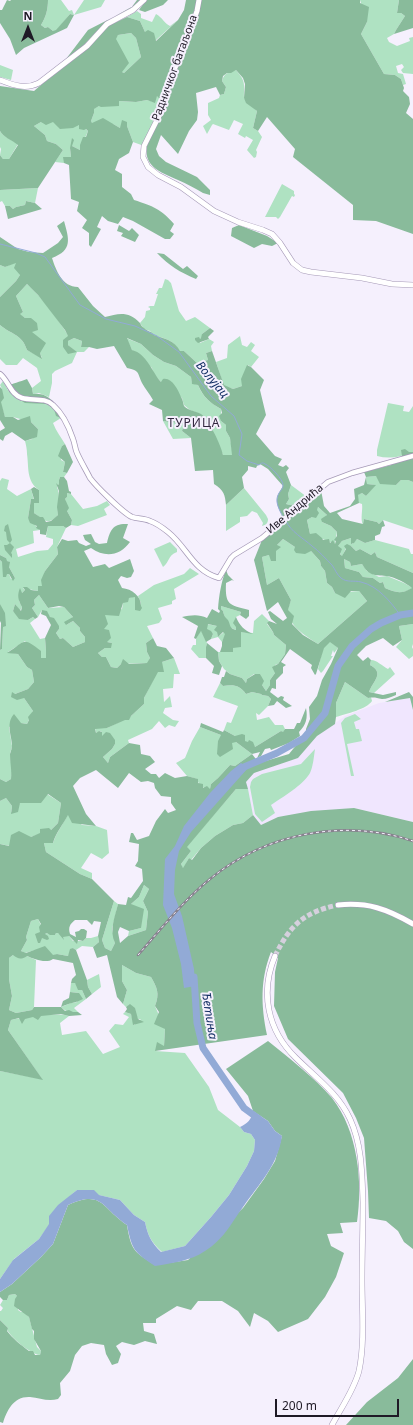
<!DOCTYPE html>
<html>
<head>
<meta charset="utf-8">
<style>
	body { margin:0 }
	#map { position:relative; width:413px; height:1425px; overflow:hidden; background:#f5f0fd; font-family:"Noto Sans",sans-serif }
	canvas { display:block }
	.north { position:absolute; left:8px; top:8px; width:40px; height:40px; -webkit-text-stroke:3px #f5f0fd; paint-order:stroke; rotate:0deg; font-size:11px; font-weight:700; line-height:16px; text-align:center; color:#1f1a26 }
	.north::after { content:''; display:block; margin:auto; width:14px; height:18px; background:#1f1a26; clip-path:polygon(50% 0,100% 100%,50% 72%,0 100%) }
	.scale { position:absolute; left:275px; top:1399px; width:124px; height:18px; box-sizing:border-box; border:2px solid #1f1a26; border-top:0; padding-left:5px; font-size:12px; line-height:14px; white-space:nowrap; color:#1f1a26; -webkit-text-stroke:3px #f5f0fd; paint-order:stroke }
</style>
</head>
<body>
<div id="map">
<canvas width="413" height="1425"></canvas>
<div class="north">N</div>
<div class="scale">200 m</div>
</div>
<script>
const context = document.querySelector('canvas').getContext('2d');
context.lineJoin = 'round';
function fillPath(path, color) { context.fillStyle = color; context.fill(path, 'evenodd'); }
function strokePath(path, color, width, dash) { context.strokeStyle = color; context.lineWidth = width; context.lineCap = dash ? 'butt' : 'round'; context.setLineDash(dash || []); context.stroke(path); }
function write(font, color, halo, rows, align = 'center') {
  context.font = font + ' "Noto Sans",sans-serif'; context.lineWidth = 4; context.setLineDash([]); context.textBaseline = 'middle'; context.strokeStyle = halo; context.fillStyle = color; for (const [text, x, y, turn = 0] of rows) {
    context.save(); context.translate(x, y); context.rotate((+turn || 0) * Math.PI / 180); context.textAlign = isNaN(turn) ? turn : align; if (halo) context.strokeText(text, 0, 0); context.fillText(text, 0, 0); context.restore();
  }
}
fillPath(new Path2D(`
	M410,698L413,710V822L354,808L278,817L261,825L253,815L246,782L254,773L298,758L317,736L345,716L379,703Z`), '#f0e6fe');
fillPath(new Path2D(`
	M48,0H61L69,11L72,10L74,15L84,0H105L101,7L74,15L70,14L56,31H53L48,27L45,28L41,25C46,17 48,9 48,0Z
	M360,0H399L397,13H401L405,16L396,30L394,34L387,38L389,42L397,46L410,41L409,38L413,37V74L403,73L401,70L404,67L402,64L396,66L398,73L403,74L406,84L403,85L401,79L395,75L384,74L361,34L367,22Z
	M137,11L141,14V18L152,22L156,14C163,18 164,23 170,26L178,20L155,41L145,32L140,21L127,17Z
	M131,33L136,38L141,57L124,73L122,72L115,39L118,35Z
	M0,65L13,70L11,80L0,77Z
	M236,70C246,82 244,83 244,98L257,111L253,128L258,131L262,137L256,150L257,152L256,157L254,158L247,150L253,140L246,136L245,138L238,134L243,124L234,120L229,130L213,124L212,125L207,134L203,126L211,120L208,115V103L219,98L220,95L224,94L226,87L222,81C224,73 229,72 236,70Z
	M157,95L166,105L148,141L147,147L133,142L127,126L120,128L113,124H92L91,121L94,113L93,109L99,106L119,101L136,102L147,100L154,102Z
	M41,122C55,122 77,120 88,131L80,150L72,146L70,148L71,157H64V163L55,162L63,150L56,144L47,141L45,135L34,126Z
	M0,131C3,137 13,140 18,144L9,159H3L0,155L1,149L0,147Z
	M282,184L294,191V194L295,195L294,197L292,196L280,217L278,219L276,217H265Z
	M38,188L35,203L26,201L25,205L16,207L13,209L10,206H5L2,201L0,202V190Z
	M16,262L20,275L16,281L0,297V265L5,267Z
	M165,279L168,280L171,283L179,311L186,321L195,317L210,328L202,334V338L200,339V343L209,339L214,342L211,346L212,351L206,353L208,360L197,363L184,351L180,352C173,339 166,339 153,335L150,331L144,329L140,323L145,317L146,311L150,310V308L148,307L150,306H154L158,294H156L159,288H162Z
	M27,284C43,299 57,317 69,337L63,347L76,352L68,345V341L74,338L82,341L81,347H89L84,352H77L72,363L55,371L52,374V383L49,397L39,393L33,394L32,388L41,381L37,368L23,358L17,365H6L0,359V325C12,335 22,334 27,350L42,358L25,318L19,314L23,312L16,296Z
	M240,336L242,345L247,347L251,342L255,345L251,351L259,357L251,367L248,365L242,386L233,389L224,386L216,362L227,358L228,345Z
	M126,338L141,344L153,355L164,362L176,366L191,377L192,383L198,385C203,397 209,402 221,409V421L226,425V431L230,438L233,455H223L208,422L200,414L190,410L184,405L182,398L161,382L153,373L152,368L132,350Z
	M3,381L9,392L46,404L54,409L61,418L53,423C56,431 61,437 65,444L62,446L61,460L65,462L63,472L67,473L64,477H60L59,480V484L57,487C61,495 57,506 58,515C48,526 44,520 34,513V502L38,503L39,490C26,481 29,467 27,454C27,449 26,445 25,441L32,439L38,429L31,422L13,417H5L0,402L2,389L0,385Z
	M388,403L404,406L403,411L409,412L413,406V452C408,452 405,455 401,456C393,458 385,458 377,456V450Z
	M163,421L184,424L182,431L191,438L173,439Z
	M376,476L396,485L401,480H408L413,482V530L383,520L379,524L377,522L364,519L363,525C360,519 363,510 362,504L359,503L357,495L362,493L366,496L375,485L367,484L366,477Z
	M2,478L9,480L7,489L17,496L31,489L34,500L31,499L28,518L40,530L33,531L34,543L16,549L18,557L37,551L48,550L53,544V539L46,537L48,526H63L66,528L57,547L58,554L45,571L42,586H38V591L23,588L25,590L22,593L19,601L22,607L20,611L15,604L13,611L28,620L33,617L35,619L30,623L40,639L45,638L46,651V658H41L25,641L8,652L18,654L27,667L32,670L34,682L28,689L15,694L24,698L33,711L27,724L21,723L9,727L12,746L10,754L12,771L11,779L6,782L0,779V650L2,649L3,627L0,604V560L2,562L7,574H9L11,579L15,578L9,567V562L6,561V558L0,555V481Z
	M291,485L307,497L296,506L295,504L290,505L286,504L289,499L288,494Z
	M244,488L266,515L268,519C268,523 266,525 262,526L263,523L257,513L252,511L247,516L240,517V522L226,531V505Z
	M67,493L71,494L83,509L97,506L107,501L110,505L104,509L107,515L78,526L71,525L72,520L67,511L65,499L67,497Z
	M318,507L327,515L322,522L331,526L337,532L335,544L310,534L307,520L312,517Z
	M351,538L352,544L357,539L365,543L375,540L409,549L411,554H413V573L377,557L375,552L371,555L360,549L356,551L351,546L346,548L342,557L337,547L342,541Z
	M283,539L295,547L311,551L320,561L321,566L325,571L327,583L332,587L335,593L359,591L367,601L318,644C306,636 288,626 288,610C288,607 290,603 291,600L279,578L267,585L262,557L269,555L276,551L277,545Z
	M170,542L177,549V552C167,556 170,562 163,567L154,549Z
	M344,559L350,562L351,566L362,564L367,571L379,577L387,576L404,583L413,588C402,594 396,593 385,588L383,582L380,583L373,578L363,577L359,572L345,568Z
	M190,568L199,574L174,589L176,599L172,601V604L158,608L162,619L159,623L147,626L153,638L146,643L147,652L150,658L148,663L121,664L117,668L111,667L106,657H102L98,653L112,643L107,642L103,629L105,615L122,609L123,603L129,598L135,596L141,606V603L138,596L154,585L184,574Z
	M39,595L48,608L64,607L73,617L66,625L73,621L80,628V631L85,637V642L73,647L63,638L60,639L56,633L59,629L50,617L42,610L38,617L32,608L35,605L34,600Z
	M221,606L241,612L240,615L236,617V630L229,627C228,621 224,618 223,611L221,609Z
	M262,614L269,621L267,624L273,632L274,635L286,645L285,654L278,664L275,665V673L270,680V685L266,691L262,685L260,674H254L247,679L246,683L242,678L230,674L224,669L219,661L218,652H232L233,648L241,632L253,633L254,621Z
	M207,624L217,626L218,637L224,632L226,634L222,642L218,637L211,639L213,634L207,630Z
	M413,624V644L412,647L413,649V656L409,659L396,647L402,640L399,626Z
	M201,630L207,643L206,647V658H199L191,649L193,645H196V639Z
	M330,641L338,648L334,653L333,650L331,656H333L323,671L321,673L318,669L323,648Z
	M174,658L180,674H174L173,688L163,689L164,702L170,696L172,707L165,708L163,713L173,720L179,721L175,727L169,725L165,728L159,721L152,729L128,740L129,743L110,757L108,763L103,757L112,749L115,744L102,736V732L100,731L96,733L95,728H107L131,716L144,704V698L162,662Z
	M371,660C377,660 382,666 388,669L390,667L395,674L374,693L369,692C373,681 385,673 370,665Z
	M345,682L368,698L371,697L372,701C367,709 346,714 336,717V703Z
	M220,683L223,686C233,684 240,685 246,694L252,692L261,694L262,695L268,696L271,699L268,706L259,715L256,713L257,720L269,717L275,725H283L285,729L283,733L281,731L255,747L224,730L227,722L231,723L238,706L213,697Z
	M355,714L361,719L354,722L356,729H359L362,741L347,744L354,776H351L341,723L345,718Z
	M200,727L221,735L232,742H236L252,754L235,766L230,765L218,778L211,784L210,790C203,788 199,786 197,779L187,776L176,763L185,758L192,741Z
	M315,749C314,756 313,767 310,773C303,785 283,797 271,805L275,813L262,822L255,814L250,787L251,782L253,779L262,774L301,764Z
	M236,789H248L253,815L243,823L233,825L215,836L201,848L191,860L189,858L183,869L181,864L191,851L186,847Z
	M47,794L61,803L58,823L51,830L31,837L10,846L0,844V801L6,798L12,806L11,813L20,803Z
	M68,814L82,825L96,826L107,830L109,853L102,859L91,853L81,868L92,873V879L80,874L46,852L44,843H53C57,831 63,825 68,814Z
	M144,885L149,889L143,901L148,912L146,930L128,936L129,931L141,928L131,904L139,897Z
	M114,901L118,904L112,929L115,943L111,951L105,948L102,940Z
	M38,919L41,925L42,938H45V934L47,933L55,935L56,933H58L63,936H69L73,941H83L86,938H91L98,936L99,942L93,947L82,946L76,950L73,948L68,956L57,954L53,956L35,950L25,953L21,951L27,940L26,937L31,921Z
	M13,955L27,956L36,960L34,1007L32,1010L16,1013L9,1010L12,996L9,979V958Z
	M122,965L136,973L151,977C157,988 160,993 155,1006L165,1029L164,1046L155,1051L185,1053L209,1087L218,1110L240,1127L244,1132L251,1134L255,1140L254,1151L247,1166L229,1195L211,1217L185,1246L162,1252C151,1242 148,1236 145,1222L134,1215L120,1200L77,1190L71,1195L39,1239L14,1259L0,1279V1071L42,1079L8,1030L11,1020C25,1017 56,1012 69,1016L60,1023L62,1035L86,1031L103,1054L120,1047L109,1031L115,1024L123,1025L129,1017L123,1014L125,1012L131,1014L134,1025L141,1019H138L130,1005L126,1007L123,1004L127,990L122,981Z
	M99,974L101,987L92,994L88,987L87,980Z
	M71,983H75L82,990L86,999L74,1008L78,1012C71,1013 66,1012 61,1007L71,1003L77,1002L79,993L70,992Z
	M15,1294L17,1296L18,1310L21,1312H24L29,1317L37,1347L41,1351L40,1355C30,1354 12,1338 7,1330L8,1328L0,1320V1311H1L3,1308L0,1305L3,1300H7L9,1295Z`), '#afe2c2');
fillPath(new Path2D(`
	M7,0L10,1L11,0H48C48,9 46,17 41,25L45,28L48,27L53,31L56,30L70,14L74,15L67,28L24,48L16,55L10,39L0,23V10H2Z
	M137,0H140L137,4L108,20L79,50L66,59L88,30L131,8Z
	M146,0H168L163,5L145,12L139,10Z
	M186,0H360V3L369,7L367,22L361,34L384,74L395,75L401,79L404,88L403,91L409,97L410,104L406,113L413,119V234L376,221L353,220V205L293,157L295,149L267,117L258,131L253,128L257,111L246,103L244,98L245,84L243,78L236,70L231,73H227L223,76L222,81L226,87L224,94L220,95L216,87L196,93L198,112L197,120L189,131L178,154L161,135L156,149L159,156L166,162L197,177L210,190V195L203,193C195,188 187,184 178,180C160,172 141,166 148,142C152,129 160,117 166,105L157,96L155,103L147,100L136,102L119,101V106L101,107L99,106L94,109V113L91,121L92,123L103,118L120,128L122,120L127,122V126L133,142L129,153L119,159L115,170L122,174V187L131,194L134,200C153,206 161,209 174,224L170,231L174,234L170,239H165L133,221L123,217L118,224L108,221L102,216L97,227L101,229L91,247L89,245V233L82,228L87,220L77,211L79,202L71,199L69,165L64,163L63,157H71L70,148L72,138L74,140L72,146L80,150V145L83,137H86L88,131L86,129L84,130L79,129V125L73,128L60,129L53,122L46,125L41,122L34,126L45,135L47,141L56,144L63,150L38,188L0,190V155L3,159H9L18,145C12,140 3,137 0,131V86L34,91L110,25L127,17L140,21L145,32L148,30L154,33L156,41L178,20L184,10ZM131,33L136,38L141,57L124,73L122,72L129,63L116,39L118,35Z
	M399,0H413V28L394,34L396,30L405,16L401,13H397Z
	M26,201L35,203L42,209L8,219L5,206H10L13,209L16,207L25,205Z
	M64,221C69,239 73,250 52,258C56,270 62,287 78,287L93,306L105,317C119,313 129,311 140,323C141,325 142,327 144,328C148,332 150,330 154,335C166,339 174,340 180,351H184L197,363L208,360L206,353L212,351L224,385L233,389L242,386L241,379L247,365L251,367L264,380L260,390L266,415L256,434L275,456L282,459L278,465L283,467L286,465L289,468L286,472L291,485L288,494L289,499L286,504L290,505L295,504L296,506L275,525L274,523L282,515C275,502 275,498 283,486L268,469L260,464L257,466L256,468L248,466V470L242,477L244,488L226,505C225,495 224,490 214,484L213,470L195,471L191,438L182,431L184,424L163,421L162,410L149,404L153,400C150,394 145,389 142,383C137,372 140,371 127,368L114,346L97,349L89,347H81L82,341L74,338L68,341V345L77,352L68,354L63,347V340L68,336L65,330L38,295L27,284L16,296L23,312L20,314L25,318H31L37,323L38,330L32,332L46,343L40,353L42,359L27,350C22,334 12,335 0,325V297L16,281L20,275L14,268L16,263L5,267L0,265V237L18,249L29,252L43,253L58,243L63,237L57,226ZM127,338L141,344L153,355L164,362L176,366L191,377L192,384L198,385C204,398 209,402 221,409L222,413L219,416L221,421L226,425V431L230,438L232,455H223C221,445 209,420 201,414C196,411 189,411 184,406C183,403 183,400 181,397C178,390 172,377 163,379L161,382C152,372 147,354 132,350Z
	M119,225L129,231L132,228L139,235L135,242L121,236L123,233L117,231Z
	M239,225L267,236L278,243L272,246L262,244L254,248L231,236L232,228Z
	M157,253L164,254L183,269L187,266L198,276L196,279C180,272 169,266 157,253Z
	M210,328L214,331L208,337L209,339L198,343L195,340V338L199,337L200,339L201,338L202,334Z
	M27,379L32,388L33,394C48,392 58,404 61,418L56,416L54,409L46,404L25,403L15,397L9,392L7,387C12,383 20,382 27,379Z
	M0,387L2,389L4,398L1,402L5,417H13L18,420L30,416L31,422L38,429L37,437L25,441L12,432L5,436L3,441L0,439V431L5,428L0,420Z
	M65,444L73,462L67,473L63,472L65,462L58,456L62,446Z
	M405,449L409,452H413V482L408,480H401L396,485L380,484L376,476L366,477L367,484L376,485L366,496L362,493L358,495L359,503L337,513L342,519L363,524L364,519L377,522L379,524L383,520L385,526L382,527L380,534L375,536V540L365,543L357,539L354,543L351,544V538L342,541L338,546L342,549L340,554L342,556L346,549L344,546L347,544L351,546L356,551L360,549L371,555L375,552L377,557L413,573V624L399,626L402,640L393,646L383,638L366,646L357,655L363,661L368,657L371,660L370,665C385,673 373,681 369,692L383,695L396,692V695C391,697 387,699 382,699C376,698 375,697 368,698L345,682L336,703V717L335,724L317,736L298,758L254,773L246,782L248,789H236L187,847L191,851L181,864L183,868L189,858L192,860L201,848L215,836L233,825L243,823L253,815L261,825L278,817L311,811L354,808L413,822V1249L404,1242L398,1231L386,1221L369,1218L368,1191L364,1138L356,1118L343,1093L288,1039L274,1006L275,972L278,958L271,952C260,980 261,1006 267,1035L155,1051L157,1042L164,1046L165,1029L154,1024L159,1012L155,1006C160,993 157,988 151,977L136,973L122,965V981L127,990L123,1004L117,997L107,955L97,958L93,947L99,942L98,936L101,922L94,921L92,925L87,920H75C70,924 68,927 70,934L76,937L75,932L79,931L81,929H84L87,931L86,938L83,941L78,940L77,944L69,936L63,937L64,940L58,933H56L55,935H50L47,933L45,934L48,936L49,939L47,940L42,938L40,943H38L35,934L40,932L39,927L41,924L38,919L31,921L26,937L27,940L21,951L26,953L45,946L53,955L57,954L68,956L70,949L73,948L76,950L87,980L88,987L92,994L86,999L82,990H78L75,983H71L72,979L76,975L73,963L53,959C46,964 34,959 27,956C21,960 18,959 13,955L9,958V979L12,996L9,1010L16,1013L32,1010L34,1007H61L63,1001L69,998L70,992L79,993L83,999C76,1003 68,1003 61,1007L65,1011L69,1010L73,1012H78L82,1015L69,1016L61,1014L41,1016L38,1020L33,1017L25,1019L22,1024L19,1018L11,1020L8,1030L43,1080L0,1071V844L9,846L11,835L19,831L31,837L40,833V829L49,828L51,830L58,823L61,803L48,794L41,803H20L18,812L11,814L12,806L6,798L0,801V779L6,782L11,779C12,770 10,763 10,754C11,751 12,748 12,744C11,734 6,723 14,714L21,723L27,724L29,720L28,717L33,711L24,698L17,700L11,697L12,692L15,694L28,689L34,682L32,670L27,667L18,654L7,653C26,641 22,636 41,651V658H46V651L45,638L51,625L46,616L41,614L42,610L47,611L50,617L54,618L59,626V629L56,633L60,639L63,638L73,647L85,642V637L80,631V628L73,621L66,625L64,622L73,617L64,607L59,606L48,608L39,595L34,600L35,605L32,608L38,617L35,619L33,617L28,620L19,619L13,611L15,604L21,611L22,607C18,600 17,595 20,588L22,593L25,590L23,587H27L31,590L38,591V586H42L41,580L45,571L58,554L57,547L62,539L68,541L77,540L79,543L86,546L91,544L85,540L83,535L91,534L95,542L99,544L107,543C110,530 113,523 128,524L123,538L130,542C120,556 105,558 91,548L84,551L93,567L105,564L109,568L130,559L134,571L131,577L127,578L121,576L118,580L122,588C132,589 141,596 141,606L142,608L140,611L135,610V597L129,598L128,602L123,603L119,616L105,615L108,624L104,629L109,630L111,638L107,642L112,643L111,648H105L98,653L102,657H106L111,667L117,668L121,664L123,659L129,664L147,663L150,658L147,652L146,643L153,638L157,646L166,648L174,658L162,662L164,672H158L144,698V704L131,716L129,720H125L107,728L95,729L96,733L99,731L102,732V736L106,732L110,733L115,740V744L112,749L103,757L108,763L110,757L129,743L140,745L141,754L150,756L155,762L145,769L151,774H156L159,778L165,773L175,778L187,776L198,779V783L203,784V788L207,786L210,789L211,784L218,778L230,765L235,766L252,754L236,742L232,743L233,749L220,757L217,754L218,741L221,735L200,727L201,723L223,732L224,730L235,736L242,734L245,735V741L248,742L249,740L253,742L255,747L281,731L283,732L285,729H294L297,723H300L306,708C308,718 306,725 299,732L300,736L289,743L271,750L270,748L265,749L261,756L257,758L260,752L252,754L259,763L289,754L306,733V729L310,719L309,707L317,696L322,680L331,664L338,648L330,642L324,648L316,674L315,675L311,668L312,665L290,649L281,662L286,665L283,667V673L276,680V689L272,688L270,692L278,698L281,696L284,697L283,700L292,706L286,708L277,701L274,705L268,706L271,699L268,696L262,695L261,694L252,692L246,694C240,685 233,684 223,686L220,683L222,677H224L226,671L230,674L242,678L246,683L247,679L255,674H260L264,681L262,685L266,691L270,685V680L275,673L272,667L278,664L285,654L286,645L274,635L273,632L267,623L269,621L277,624L271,619L268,612L270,611L283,621L287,618L278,602L267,611L254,560L262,540L321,490L324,506L330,513L350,506L355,499L354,489L364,485L366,477L364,472L391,465L402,456L401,450ZM318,507L327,515L321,519L322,522L331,526L337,532V536L334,540L336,541L335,544L333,540L330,543L329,539L323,540L322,538L316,533L310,534L307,520L312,517L316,518L319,513L317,510ZM283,539L295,547L294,550L296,553L305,554L311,551L320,561L321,566L325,571L327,583L332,587L335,593L345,598L351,591H359L367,601L318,644L303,635L292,624L294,616L288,610L291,600L279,578L267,585L262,557L269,555L271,561H276V551L281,547L277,545ZM344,559L350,562L351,566L362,564C369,576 374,575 386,576C395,577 406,583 412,588C402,594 396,593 385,588L383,582L380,583L373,578L363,577L359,572L345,568ZM96,770L118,788L129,773L141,782L148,781L154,783L155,788L161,796L171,797V803L176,810L168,813L165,809L156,821L149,836L137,840L133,833H131L129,842L139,844L138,861L135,866L142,869L143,881L131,898L128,897L126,905L118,904C115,916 109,931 115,943L111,951L105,948L102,940L114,901L92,879L80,874L46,852L44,843H53C56,832 63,825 68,815L72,823L96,826L86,814L73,786L80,778ZM144,885L149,889L143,901L148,912L146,930L128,936L120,943L118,932L120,927L129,931L141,928L144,909L131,904L139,897Z
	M60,477H64L67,481L69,491L71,492V494L67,493V497L65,499L69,508L67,511L72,520L71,525L66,528L63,526H48L46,535L40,534V530L36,528L37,526L30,523L28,518L31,499H34L31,489L34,487L39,490V503H34V513L40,517H43L46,522L51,521L58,515L57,507L59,491L56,483L58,485L59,484V480Z
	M8,524L12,540L10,543L14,547L11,553L12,554V558L5,550L4,545H7L10,543L7,540L6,532L4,531L5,526Z
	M0,555L6,558L7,561L10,562L9,567L15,578L13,581L9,574H7L6,577H3L2,562L0,560Z
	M226,570L228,575L234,581L232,580L226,583C225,605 229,605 249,610V616L246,619L240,615L241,612L221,606V609L223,611C224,616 225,617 228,620C231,626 229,628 236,630V627L233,623L236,617C240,626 244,630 253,634L241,632V647L233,648V652H220L222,646V642L225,634L223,632L218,637L217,632L214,630L217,626L208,624L207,629L211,631L213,634L211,639L206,642L201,631L196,639L194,638L198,626L182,617C191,615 199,614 207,618L212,609L219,613L220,611L218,609C219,596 221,582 226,570Z
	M0,604L5,613L6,626L3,627L2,649L0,650L1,623L0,621Z
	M207,643L218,652L219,661L222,666L219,675L212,673L214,666L206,658V647Z
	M409,692L413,697V710L410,698L385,702Z
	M130,1004L135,1008L138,1019L144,1022L133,1025L131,1014L125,1012L127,1009L126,1007Z
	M268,1041C289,1058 315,1078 332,1098C358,1131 363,1182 357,1222L340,1223L343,1233L327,1234L331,1246L344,1253L336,1277L325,1297L308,1319L278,1332L268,1321L254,1313L250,1327L238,1311L222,1301H198L191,1310L177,1306L156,1319V1323H143L144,1331L154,1334L157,1344L145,1341L134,1345L122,1342L116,1346L121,1354L118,1363L112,1365L106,1354L104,1345L91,1343L82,1346L75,1355L70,1371L60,1383L61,1395L58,1399C48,1402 40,1398 30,1397C14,1396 7,1410 3,1423L0,1422V1320L8,1328L7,1331C12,1338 21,1345 29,1351H33L35,1355H40L41,1351L34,1339V1331L32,1329L29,1317L14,1306L15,1299L17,1296L15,1294L9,1295L7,1300H3L0,1297V1292L12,1284L41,1257L53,1244L68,1205C103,1189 102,1209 127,1225C131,1250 134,1252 155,1265L188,1260L243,1208L264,1179L275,1161L282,1136L275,1131L268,1121L253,1111L248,1096L226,1069Z
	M413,1359V1425H346L367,1402L398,1378Z`), '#89bb9b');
fillPath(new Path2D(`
	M241,763L248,768L191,832L179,851L175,870L174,894L182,916L194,969L195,986L184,988L181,964L172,928L163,905L165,859L175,846L184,826L210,793L231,771Z
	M253,1111L268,1121L275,1131L282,1136C278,1165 259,1184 243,1207C230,1225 224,1239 205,1251C190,1261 173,1263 155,1266C134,1252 132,1250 127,1225C102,1209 103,1189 68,1205L53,1244L41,1257L12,1284L0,1292V1279L13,1260L39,1239L49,1224V1216L58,1205L77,1190H94L99,1195L120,1200L134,1215L145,1222C148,1236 151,1242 161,1252L185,1246L211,1217L229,1195L247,1166L254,1151L255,1140L251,1134L244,1132L240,1127C247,1124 252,1119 253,1111Z`), '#92aad6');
strokePath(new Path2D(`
	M0,244L36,253L45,257L80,305L106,319L135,326L157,336L179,352L211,396L234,416L242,434L239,455L247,461L259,465C262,463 262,462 265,464C270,466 283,479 283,485C283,489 281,490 279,493C274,501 279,509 283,517
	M286,521C291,532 303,538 312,546C319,551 326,559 332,565C335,569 337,575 341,578C347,583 354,580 361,582C378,586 391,602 400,615`), '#92aad6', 1);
strokePath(new Path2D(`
	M239,772L244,767L277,753L304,738L325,713L338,666L352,646L371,629L381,623L400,615L413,613
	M194,977L197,1023L203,1048L244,1108L259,1119`), '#92aad6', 7);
strokePath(new Path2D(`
	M275,956C290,925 304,912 338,905`), '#d5d0dd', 5, [5, 2.5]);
const secondary = new Path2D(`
	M0,374C8,380 11,395 22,398C32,401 45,397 53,405C63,414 69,427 73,439C75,444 75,449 77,453C81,462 86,470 90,478C96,486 123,513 132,517C138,519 144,518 150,521C156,523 163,528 168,532C187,547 193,571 219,578L231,558L234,555L262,538L328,482L352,473L413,456`);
const primary = new Path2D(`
	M199,0L197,11L185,45L170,79L162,110L144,146L143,157L148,167L158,175L181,187L214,211L238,222L263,230L272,234L280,243L293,263L302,270L311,272L362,278L392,284L413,285
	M0,80C13,85 25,90 39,83L87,46L107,24L133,10L144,0
	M338,905C368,902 387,909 413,924
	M275,956C260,992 267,1030 296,1058C315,1077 338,1093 350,1119C362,1145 362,1173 363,1202C363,1228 362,1254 362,1280C362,1310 365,1342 359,1371C354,1390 341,1408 332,1425`);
strokePath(secondary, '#a599b7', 6);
strokePath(primary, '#a599b7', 6);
strokePath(secondary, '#fff', 4.5);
strokePath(primary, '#fff', 5);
const rail = new Path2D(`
	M138,955C161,929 183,901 210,879C266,833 344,818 413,841`);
strokePath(rail, '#87828e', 2.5);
strokePath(rail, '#f5f0fd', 1, [3]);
write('11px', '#1f1a26', '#f5f0fd', [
	["Радничког батаљона",175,68,-70],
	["Иве Андрића",295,509,-40]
]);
write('italic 12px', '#163166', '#f5f0fd', [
	["Волујац",212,380,50],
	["Ђетиња",209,1016,81]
]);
context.letterSpacing = '1px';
write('12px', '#32273f', '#f5f0fd', [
	["ТУРИЦА",194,424]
]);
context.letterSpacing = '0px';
</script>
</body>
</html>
